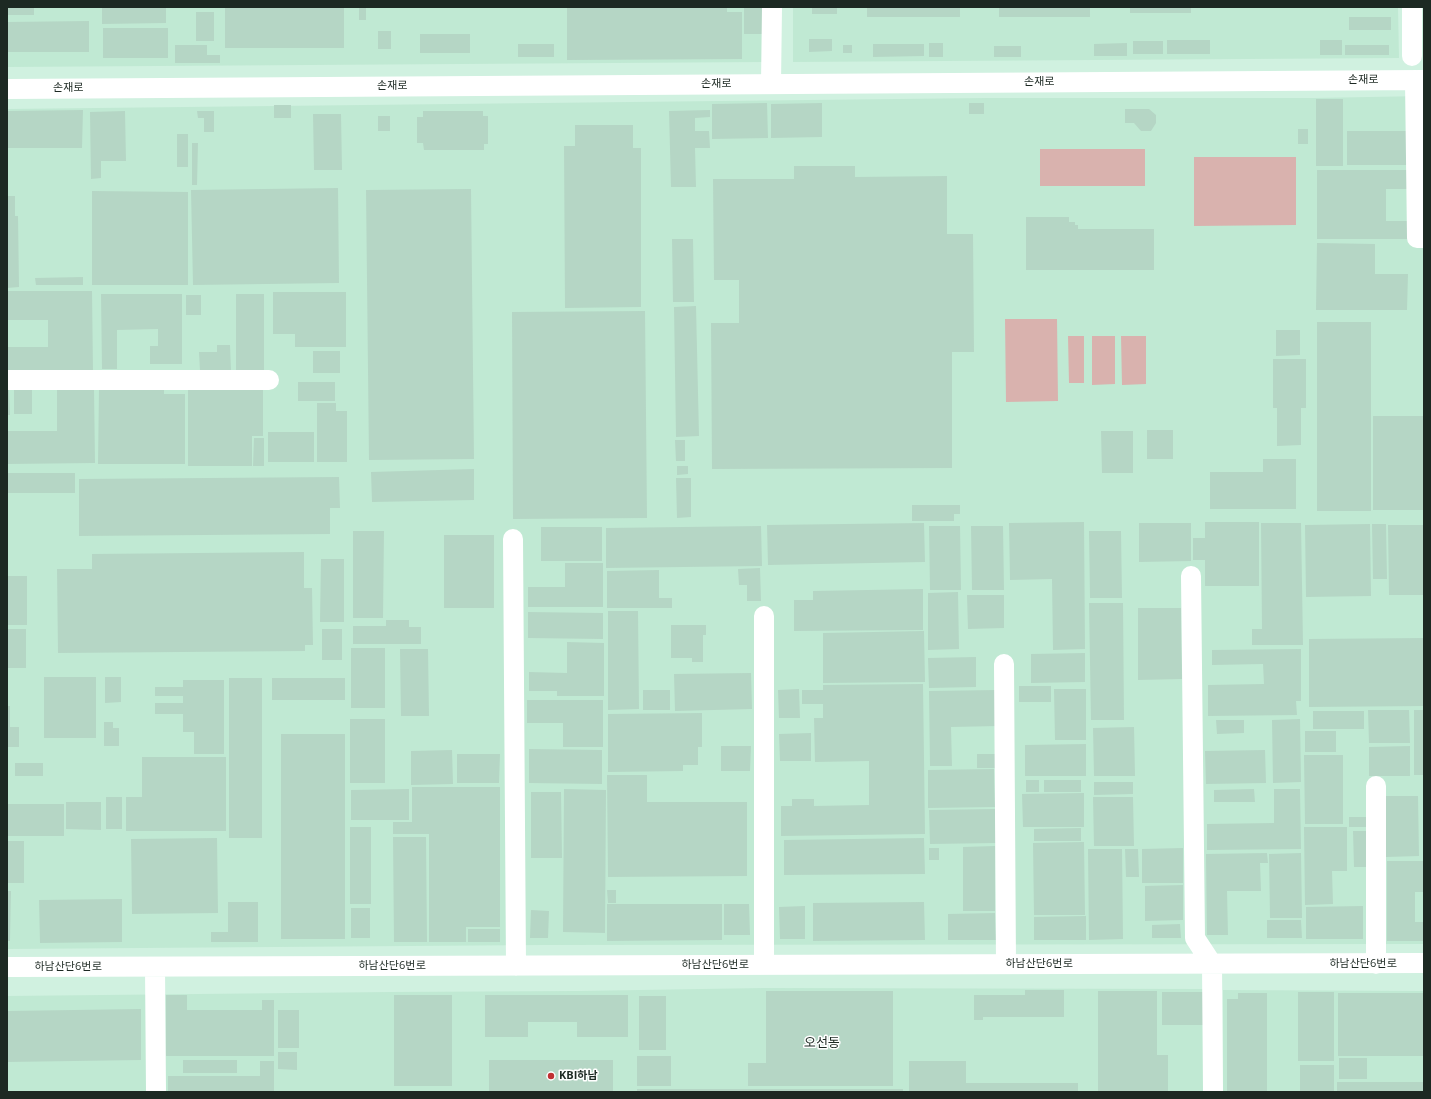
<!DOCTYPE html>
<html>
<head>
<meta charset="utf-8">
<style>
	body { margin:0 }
	#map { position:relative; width:1431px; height:1099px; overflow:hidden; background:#d0f1e0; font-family:"Open Sans",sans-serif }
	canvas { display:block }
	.frame { position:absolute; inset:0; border:8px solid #1d2923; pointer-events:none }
</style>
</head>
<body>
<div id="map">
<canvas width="1431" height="1099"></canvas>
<div class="frame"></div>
</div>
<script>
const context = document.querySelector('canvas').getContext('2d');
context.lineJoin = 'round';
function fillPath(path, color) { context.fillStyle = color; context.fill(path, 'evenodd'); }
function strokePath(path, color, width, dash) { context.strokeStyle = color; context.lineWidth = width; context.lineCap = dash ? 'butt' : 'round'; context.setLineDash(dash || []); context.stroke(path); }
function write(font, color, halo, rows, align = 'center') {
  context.font = font + ' "Open Sans","Noto Sans KR",sans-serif'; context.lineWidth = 3; context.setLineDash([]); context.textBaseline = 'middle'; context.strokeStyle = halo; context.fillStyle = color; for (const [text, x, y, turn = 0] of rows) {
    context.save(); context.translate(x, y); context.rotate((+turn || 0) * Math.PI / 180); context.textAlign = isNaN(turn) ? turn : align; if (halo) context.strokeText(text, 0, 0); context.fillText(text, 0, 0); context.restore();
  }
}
fillPath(new Path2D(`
	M7,7H764L765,62L7,67Z
	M793,7H1398L1399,58L793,62Z
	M1424,96V944L544,945L7,949V109L986,98H1314Z
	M764,988L1206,989L1207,1092H7V996L389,992L577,991Z
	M1223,990L1424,991V1092H1223Z`), '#c0e9d3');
fillPath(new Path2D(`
	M1040,149H1145V186H1040Z
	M1194,157H1296V225L1194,226Z
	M1005,319H1057L1058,401L1006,402Z
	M1068,336H1084V383H1069Z
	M1092,336H1115V384L1092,385Z
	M1121,336H1146V384L1122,385Z`), '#d9b2ae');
fillPath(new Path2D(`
	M7,7H34V15H7Z
	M102,7H166V23L102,24Z
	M225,7H344V48H225Z
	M359,7H366V20H359Z
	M567,7L727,8V12H742V59L567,60Z
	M744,7H762V34H744Z
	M812,7H837V14H812Z
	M867,7H960V17H867Z
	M999,7H1090V17H999Z
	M1130,7H1191V13H1130Z
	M196,12H214V41H196Z
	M1349,17H1391V30H1349Z
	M89,21V52H8V22Z
	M103,28H168V58H103Z
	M378,31H391V49H378Z
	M420,34H470V53H420Z
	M809,39H832V51L809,52Z
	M1167,40H1210V54H1167Z
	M1320,40H1342V55H1320Z
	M1133,41H1163V54H1133Z
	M929,43H943V57H929Z
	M1127,43V56H1094V44Z
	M518,44H554V57H518Z
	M873,44H924V56L873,57Z
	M175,45H207V55H220V63H175Z
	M843,45H852V53H843Z
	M1345,45H1389V55H1345Z
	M994,46H1021V57H994Z
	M1316,99H1343V166H1316Z
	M767,103L768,138L712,139V104Z
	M822,103V137L771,138V104Z
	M969,103H984V114H969Z
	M274,105H291V118H274Z
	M1125,109H1149L1156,115V123L1151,131H1141L1134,123H1125Z
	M83,110L82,148H7V111Z
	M710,110V117L695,118V131H709L710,148H695L696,187H671L669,111Z
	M125,111L126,161H101V178L91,179L90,112Z
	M197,111H214V132H204V118H198Z
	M423,111H483V116H488V144H484V150H424L423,143H417V117H423Z
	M313,114H341L342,170H314Z
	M378,116H390V131H378Z
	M575,125H633V148H641V307L565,308L564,146H575Z
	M1298,129H1308V144H1298Z
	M1347,131H1408V165H1347Z
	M177,134H188V167H177Z
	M192,143H198L197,185H192Z
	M794,166H855V177L947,176V234H973L974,352H952V468L712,469L711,323H739V280H714L713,179H794Z
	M1317,170H1408V189H1386V221H1411V239H1317Z
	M338,188L339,283L193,285L191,190Z
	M471,189L474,459L369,460L366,190Z
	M92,191L188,192V285H92Z
	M7,196H15V216H18L19,287L7,288Z
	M1026,217H1069V222H1075V225H1078V229H1154V270H1026Z
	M672,239H693L694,302H673Z
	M1317,243L1375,244V274H1408L1407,310H1316Z
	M83,277V285H36L35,278Z
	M7,291H92L93,372L7,373V347H48V320H7Z
	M273,292H346V347H295V334H273Z
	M101,294H182V364H150V346H158V329L117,330V369H102Z
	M236,294H264V370H236Z
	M186,295H201V315H186Z
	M696,306L699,436L676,437L674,307Z
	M645,311L647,518L513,519L512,312Z
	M1317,322H1371V511H1317Z
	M1276,330H1300V355L1276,356Z
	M217,345H230L231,371H200L199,352H217Z
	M313,351H340V373H313Z
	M1273,359H1306V408H1301V445L1277,446V408H1273Z
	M298,382H335V401H298Z
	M164,386V394H185V464H98L99,389Z
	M188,387H263V436H252V466H188Z
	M7,389H9L10,415H7Z
	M57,389H94L95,463L7,464V431H57Z
	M14,390H32V414H14Z
	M317,403H336V411H347V462H317Z
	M1373,416H1424V510H1373Z
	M1147,430H1173V459H1147Z
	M1101,431H1133V473H1102Z
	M268,432H314V462H268Z
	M254,438H264V466H253Z
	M675,440H685V461H676Z
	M1263,459H1296V509H1210V472H1263Z
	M677,466H688V474L677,475Z
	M474,469V500L372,502L371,472Z
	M7,473H75V493H7Z
	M339,477L340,508H330V534L79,536V479Z
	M676,478H691V517L677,518Z
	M912,505H960V514H954V521H912Z
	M1084,522L1085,649L1053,650L1052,579L1010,580L1009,523Z
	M1205,522H1259V586H1205V560H1193V538H1205Z
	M924,523L925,562L768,565L767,525Z
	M1139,523H1191V561L1139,562Z
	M1261,523H1301L1303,645H1252V629H1262Z
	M1370,524L1371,596L1306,597L1305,525Z
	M1372,524H1386L1387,579H1373Z
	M1388,525H1424V595H1389Z
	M761,526L762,566L606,568V528Z
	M929,526H960L961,590H930Z
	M971,526H1003L1004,590H972Z
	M541,527H602V561H541Z
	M353,531H384L383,618H353Z
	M1089,531H1121L1122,598H1090Z
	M444,535H494V608H444Z
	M304,552V588H312L313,645H305V651L58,653L57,569H92V554Z
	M321,559H344V622H320Z
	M565,563H603V607H528V587H565Z
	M760,568L761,601H747V585H739L738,569Z
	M659,570V598H672V608H607V571Z
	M7,576H27V625H7Z
	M923,589V630L794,631V600H813V591Z
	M958,592L959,649L928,650V593Z
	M967,595H1004V628L968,629Z
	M1089,603H1123L1124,720H1091Z
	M1138,608H1181L1182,679L1138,680Z
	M608,611H638L639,709L608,710Z
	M528,612L603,613V639L528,638Z
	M386,620H409V627H421V644H353V626H386Z
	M671,625H706V635H703V662H692V658H671Z
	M7,629H26V668H7Z
	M322,629H342V660H322Z
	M924,631L925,682L823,683V633Z
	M1424,638V706L1309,707V639Z
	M567,642L604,643V696H557V691H529V672L567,673Z
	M351,648H385V708H351Z
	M400,649H428L429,716H401Z
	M1301,649V701H1296L1297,715L1208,716V685L1264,684L1263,664L1212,665V650Z
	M1085,653V682L1031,683V654Z
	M976,657V687L929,688L928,658Z
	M751,673L752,709L675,711L674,674Z
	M44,677H96V738H44Z
	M105,677H121V702L105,703Z
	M229,678H262V838H229Z
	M272,678H345V700H272Z
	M183,680H224V754H194V732H183V714H155V703H183V696H155V687H183Z
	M923,684L925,834L781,836V806H792V799H814V806L869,805V761L815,762L814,718H823V704H802V690H823V685Z
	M1019,686H1051V702H1019Z
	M799,689L800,718H779L778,690Z
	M1054,689H1086V740H1055Z
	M643,690H670V710H643Z
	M997,690L998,726L951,727L952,766H930L929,691Z
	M527,700H603V747H563V723H527Z
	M7,706H10V727H19V747H7Z
	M1368,710H1409L1410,743H1369Z
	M1414,710H1424V775H1414Z
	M1313,711H1364V729H1313Z
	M702,713V747H698V765H683V771L608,772V714Z
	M350,719H385V783H350Z
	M1300,719L1301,782L1273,783L1272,720Z
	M1216,720H1244V733L1217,734Z
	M104,722H113V728H119V746H104Z
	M1134,727L1135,776H1094L1093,728Z
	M1305,731H1336V752H1305Z
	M811,733V761H780L779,734Z
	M281,734H345V939H281Z
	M1086,744V776H1025V745Z
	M721,746H751L750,771H721Z
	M1410,746V776H1369V747Z
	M529,749L602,750V784L529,783Z
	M452,750L453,784L411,785V751Z
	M1265,750L1266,783L1206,784L1205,751Z
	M457,754H500L499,783H457Z
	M977,754H995V768H977Z
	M1304,755H1343V824H1305Z
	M142,757H226V831H126V797H142Z
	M15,763H43V776H15Z
	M994,769L995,807L928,808V770Z
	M607,775H647V802H747V876L608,877Z
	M1026,780H1039V792H1026Z
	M1044,780H1081V792H1044Z
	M1094,782H1133V794L1094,795Z
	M412,787H500V927H466V942H429V834H393V822H412Z
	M409,789V820H351V790Z
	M564,789L606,790L605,933L563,932Z
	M1254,789L1255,802H1214V790Z
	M1274,789H1300L1301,849L1207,850V824L1274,823Z
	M531,792H561L562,858H531Z
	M1084,793V827H1023L1022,794Z
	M1386,796H1418L1419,856L1386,857Z
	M106,797H122V829H106Z
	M1093,797H1133L1134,846H1094Z
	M66,802H101V830L66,829Z
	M7,804H64V836H7Z
	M995,809L996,843L930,844L929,810Z
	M1349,817H1368V827H1349Z
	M350,827H371V904H350Z
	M1304,827H1347V871H1332L1333,904L1305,905Z
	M1081,828V841H1034V829Z
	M1353,831H1366V867H1354Z
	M393,837H426L427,942H394Z
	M217,838L218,913L132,914L131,839Z
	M924,838L925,874L784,875V840Z
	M7,841H24V883H7Z
	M1084,842L1085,915H1034L1033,843Z
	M995,846V911H963V847Z
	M929,848H939V860H929Z
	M1183,848V883H1142V849Z
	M1088,849H1122L1123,939L1089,940Z
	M1125,849H1138L1139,877H1126Z
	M1267,853L1268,863H1260L1261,891H1227L1228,935H1207L1206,854Z
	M1301,853L1302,918H1270L1269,854Z
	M1387,861H1424V892H1415V922H1424V941H1387Z
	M1183,885V920L1145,921V886Z
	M607,890H616V903H608Z
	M7,891H11L10,941H7Z
	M122,899V942L40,943L39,900Z
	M228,902H258V942H211V932H228Z
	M924,902L925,940L813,941V903Z
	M607,904H722V940L607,941Z
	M724,904H749L750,935H724Z
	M805,906V939H780L779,907Z
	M1363,906V939H1306V907Z
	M351,908H370V938H351Z
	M531,910L549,911L548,938H530Z
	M995,913L996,940H948V914Z
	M1086,916V940H1034V917Z
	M1267,920H1301L1302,938H1267Z
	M1180,924L1181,938H1152V925Z
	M468,929H500V942H468Z
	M1025,990H1064V1017H983V1020H974V995H1025Z
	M766,991H893V1086H748V1063H766Z
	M1098,991H1157V1055H1168V1092H1098Z
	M1162,992H1204V1025H1162Z
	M1298,992H1334V1061H1298Z
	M1238,993H1267V1092H1227V999H1238Z
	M1338,993H1424V1056H1338Z
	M166,995H187V1010H262V1000H274V1056H166Z
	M394,995H452V1086H394Z
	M485,995H628V1037H577V1022H528V1037H485Z
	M639,996H666V1050H639Z
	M141,1009V1060L7,1062V1011Z
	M278,1010H299V1048H278Z
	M278,1052H297V1070L278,1069Z
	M637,1056H671V1086H637Z
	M1339,1058H1367V1079H1339Z
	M183,1060H237V1073H183Z
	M489,1060H613V1092H489Z
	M260,1061H274V1092H168V1076H260Z
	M909,1061H966V1083H1078V1092H909Z
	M1300,1065H1334V1092H1300Z
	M1337,1082H1424V1092H1337Z
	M637,1089H903V1092H637Z`), '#b5d6c5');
strokePath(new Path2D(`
	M1412,7V56
	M1415,80L1417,238H1424
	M771,84L772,7
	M7,89L1424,80
	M7,380H269
	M513,539L516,966
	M1191,576L1195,938L1212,964L1213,1092
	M764,616V965
	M1004,664L1006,964
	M1376,786V964
	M7,967L1424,963
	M155,967L156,1092`), '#fff', 20);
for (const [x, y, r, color] of [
	[551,1076,4,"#c03033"]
]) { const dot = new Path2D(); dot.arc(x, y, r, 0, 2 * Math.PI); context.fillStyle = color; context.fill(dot); strokePath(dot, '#fff', 1.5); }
write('11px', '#1d2923', '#fff', [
	["손재로",1363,80],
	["손재로",1039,82],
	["손재로",716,84],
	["손재로",392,86],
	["손재로",68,88],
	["하남산단6번로",1039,964],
	["하남산단6번로",1363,964],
	["하남산단6번로",715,965],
	["하남산단6번로",392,966],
	["하남산단6번로",68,967]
]);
write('bold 11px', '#1d2923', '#fff', [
	["KBI하남",559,1076]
], 'left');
write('13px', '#1d2923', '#fff', [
	["오선동",822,1043]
]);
</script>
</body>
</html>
